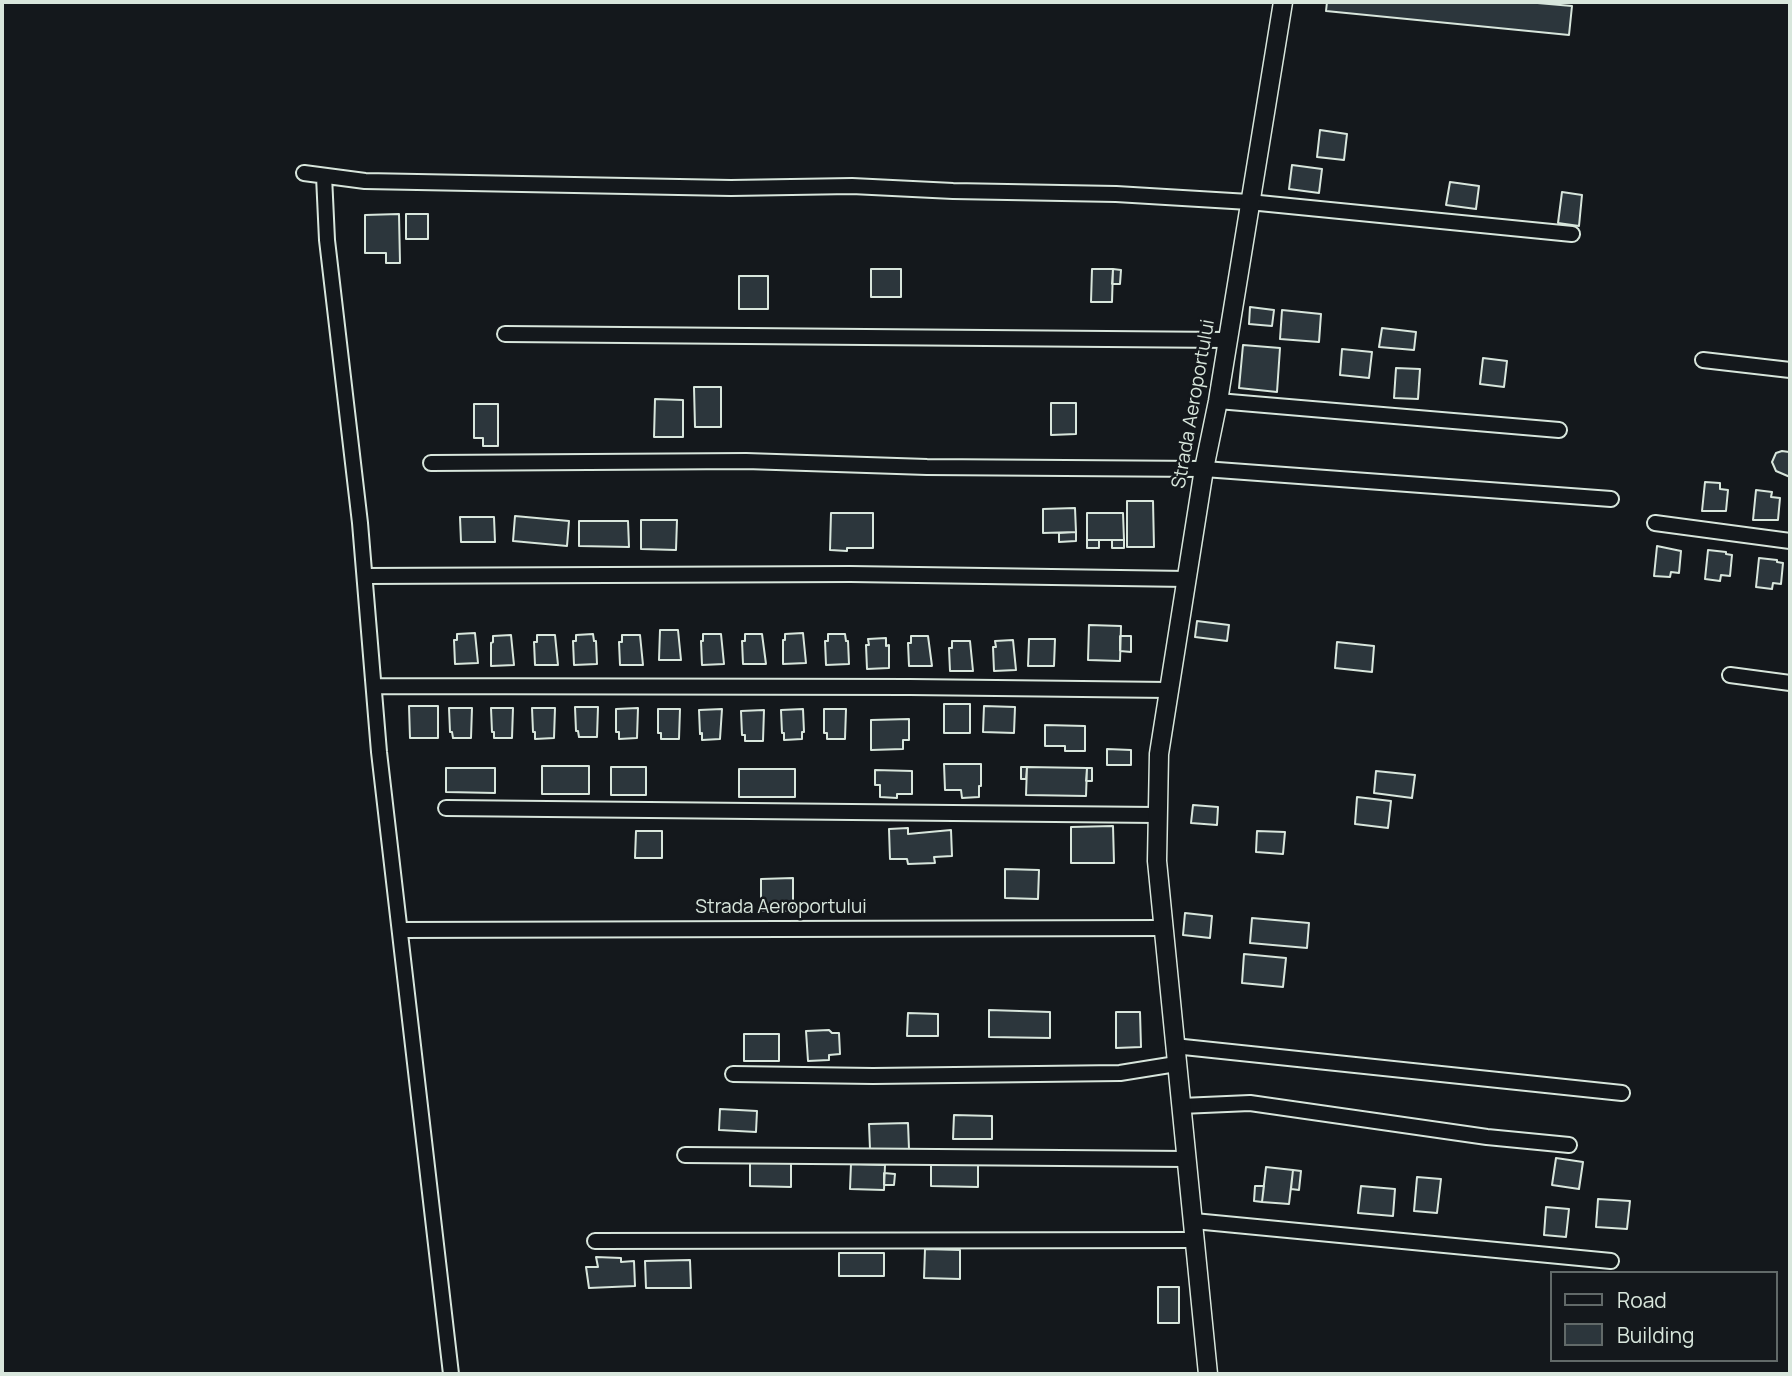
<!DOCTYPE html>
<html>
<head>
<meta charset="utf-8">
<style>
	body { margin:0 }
	#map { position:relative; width:1792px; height:1376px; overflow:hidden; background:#14181c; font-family:Manrope,sans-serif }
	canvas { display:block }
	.frame { position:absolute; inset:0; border:4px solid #d8e6dc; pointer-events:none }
	.legend { position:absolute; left:1550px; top:1271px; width:228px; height:91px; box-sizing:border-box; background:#14181c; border:2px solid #626a69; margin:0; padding:9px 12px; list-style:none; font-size:21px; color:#d8e6dc }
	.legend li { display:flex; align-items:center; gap:14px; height:35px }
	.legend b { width:35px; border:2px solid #626a69 }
</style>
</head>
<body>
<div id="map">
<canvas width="1792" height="1376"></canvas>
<div class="frame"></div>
<ul class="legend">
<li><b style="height:9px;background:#14181c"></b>Road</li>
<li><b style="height:19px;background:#2c363c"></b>Building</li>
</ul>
</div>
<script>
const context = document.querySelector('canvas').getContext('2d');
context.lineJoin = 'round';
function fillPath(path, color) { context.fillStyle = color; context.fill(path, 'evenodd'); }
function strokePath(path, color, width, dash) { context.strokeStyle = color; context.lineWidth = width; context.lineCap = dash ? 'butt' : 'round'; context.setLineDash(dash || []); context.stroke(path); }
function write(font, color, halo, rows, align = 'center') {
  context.font = font + ' Manrope,sans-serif'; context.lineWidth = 5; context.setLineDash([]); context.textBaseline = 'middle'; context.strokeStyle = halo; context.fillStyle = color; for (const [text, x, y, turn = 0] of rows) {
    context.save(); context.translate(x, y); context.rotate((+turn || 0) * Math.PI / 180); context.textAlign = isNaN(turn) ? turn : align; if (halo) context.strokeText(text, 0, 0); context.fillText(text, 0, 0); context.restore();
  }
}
const building = new Path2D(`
	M1327,2H1526L1572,6L1569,35L1326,11Z
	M1320,130L1347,134L1344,160L1317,157Z
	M1292,165L1322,169L1319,193L1289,189Z
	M1450,182L1479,186L1476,209L1446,205Z
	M1562,192L1582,195L1579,226L1558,223Z
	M399,214L400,263H386V253H365V215Z
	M406,214H428V239H406Z
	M871,269H901V297H871Z
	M1092,269H1113L1112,302H1091Z
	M1113,269L1121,270L1120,284H1112Z
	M739,276H768V309H739Z
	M1250,307L1274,310L1272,326L1249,324Z
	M1282,310L1321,314L1319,342L1280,339Z
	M1382,328L1416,332L1414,350L1379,347Z
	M1243,345L1280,348L1277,392L1239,388Z
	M1342,349L1372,352L1369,378L1340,375Z
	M1483,358L1507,361L1504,387L1480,384Z
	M1396,368L1420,369L1418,399L1394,398Z
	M694,387H721V427H695Z
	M655,399L683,400V437H654Z
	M1051,403H1076V434L1051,435Z
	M474,404H498V446H483V438H474Z
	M1790,440V477L1776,471L1772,462L1776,453L1782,451L1789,452Z
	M1705,482L1720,483V489L1728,490L1726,511H1702Z
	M1756,490L1772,492L1771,497L1780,498L1778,520H1753Z
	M1127,501H1153L1154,547H1127Z
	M1075,508L1076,532L1043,533V509Z
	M831,513H873V548H847V551L830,550Z
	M1087,513H1123L1124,540H1087Z
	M515,516L569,521L567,546L513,541Z
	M460,517H494L495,542H461Z
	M641,520H677L676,550L641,549Z
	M579,521H628L629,547L579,546Z
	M1076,532V541L1059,542V533Z
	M1087,540H1099V548H1087Z
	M1112,540H1124V548H1112Z
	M1657,546L1681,551L1679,573L1671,572L1670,577L1654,576Z
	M1708,550L1726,552V554L1732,555L1730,576L1721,575L1720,581L1705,579Z
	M1759,558L1777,560V562L1783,563L1781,584L1773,583L1772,589L1756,587Z
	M1197,621L1229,625L1227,641L1195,637Z
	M1089,625L1121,626L1120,661L1088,660Z
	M660,630H678L681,660H659Z
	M475,633L478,663L455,664L454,640H457V634Z
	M803,633L806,663L783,664V640H785V634Z
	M593,634L594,641H596L597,664L574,665L573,641H576V635Z
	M703,634H721L724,664L702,665L701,641H703Z
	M745,634H762L766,664H743L742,641H745Z
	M828,634H845L846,641H848L849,664L826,665L825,641H828Z
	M511,635L514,665L491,666V643L493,642V636Z
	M537,635H555L558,665H535L534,642H537Z
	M622,635H640L643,665H620L619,642H622Z
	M911,636H928L932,666H909L908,643H911Z
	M1120,636H1131V652L1120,651Z
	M886,638V646L889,645V668L867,669L866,645H869L868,639Z
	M1029,639H1055L1054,666H1028Z
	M1013,640L1016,670L994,671L993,647H996L995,641Z
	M952,641H970L973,671H950L949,648H952Z
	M1337,642L1374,646L1372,672L1335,668Z
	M944,704H970V733H944Z
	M409,706H438V738H410Z
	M984,706L1015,707L1014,733L983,732Z
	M575,707H598L597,737H579L578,731H576Z
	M449,708H472L471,738H453L452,732H450Z
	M491,708H513L512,738H494V732H492Z
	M532,708H555L554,738L535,739V732H533Z
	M638,708L637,738L619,739V732H616V709Z
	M658,709H680L679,739H661V733H658Z
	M722,709L720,739L702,740V733L700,734L699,710Z
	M803,709L804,732H802V739L784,740V733H782L781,710Z
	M824,709H846L845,739H827V733H824Z
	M764,710L763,741H745V735H742L741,711Z
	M909,719V740H903V749L871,750V720Z
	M1045,725L1085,726V751H1065V746H1045Z
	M1107,749L1131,750V765H1107Z
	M944,764H981V786H979V797L962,798L961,790H945Z
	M542,766H589V794H542Z
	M611,767H646V795H611Z
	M1021,767H1027L1026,779H1021Z
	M1027,767L1087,768L1086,796L1026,795Z
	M446,768H495V793L446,792Z
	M1087,768H1092V781H1086Z
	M739,769H795V797H739Z
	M875,770L912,771V794H897V798L880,797V785H875Z
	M1376,771L1415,775L1412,798L1374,793Z
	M1357,797L1391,801L1388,828L1355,824Z
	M1193,805L1218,807L1217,825L1191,823Z
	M1113,826L1114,863H1071V827Z
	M908,828V834L951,830L952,856L934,857L935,863L908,864L907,859H890L889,829Z
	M636,831H662V858H635Z
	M1257,831L1285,832L1283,854L1256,852Z
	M1005,869L1039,870L1038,899L1005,898Z
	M793,878V911H761V879Z
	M1185,913L1212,916L1210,938L1183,935Z
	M1252,918L1309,923L1307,948L1250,943Z
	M1244,954L1286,958L1283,987L1242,983Z
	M989,1010L1050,1012V1038L989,1037Z
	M1116,1012H1140L1141,1047L1116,1048Z
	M908,1013L938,1014V1036H907Z
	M829,1030L832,1033H839L840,1054L829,1055V1060L808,1061L806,1031Z
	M744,1034H779V1061H744Z
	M720,1109L757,1111L756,1132L719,1130Z
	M954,1115L992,1116V1139H953Z
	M908,1123L909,1149H870L869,1124Z
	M1556,1158L1583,1162L1579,1189L1552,1185Z
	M750,1159L791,1160V1187L750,1186Z
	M931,1163H978V1187L931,1186Z
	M851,1164L885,1165L884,1190L850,1189Z
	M1266,1167L1293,1170L1289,1204L1262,1202Z
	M1293,1170L1301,1171L1299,1190L1291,1189Z
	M884,1173L895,1174L894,1185H884Z
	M1417,1177L1441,1179L1437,1213L1414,1211Z
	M1255,1186H1264L1262,1202L1254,1201Z
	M1361,1186L1395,1189L1393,1216L1358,1213Z
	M1598,1199L1630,1201L1627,1229L1596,1227Z
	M1546,1207L1569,1209L1566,1237L1544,1235Z
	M925,1249L960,1250V1279L924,1278Z
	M839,1253H884V1276H839Z
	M596,1257L621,1258V1262L634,1261L635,1286L589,1288L586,1267H598Z
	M690,1260L691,1288H646L645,1261Z
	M1158,1287H1179V1323H1158Z`);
fillPath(building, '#2c363c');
strokePath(building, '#d8e6dc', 2);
const minor = new Path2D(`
	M304,173L365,181L731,188L852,186L953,191L1116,194L1249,202L1572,234
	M324,176L327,240L360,523L379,752L451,1374
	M505,334L1227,340
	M1703,360L1790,370
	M1218,401L1559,430
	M431,463L746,461L927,467L1204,469L1611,499
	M1655,523L1790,541
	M365,576L850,574L1187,579
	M1730,675L1790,683
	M374,686L910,687L1168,690
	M446,808L1156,815
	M400,930L1162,928
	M1174,1046L1622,1093
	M733,1074L873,1076L1120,1073L1176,1064
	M1181,1106L1250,1103L1487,1137L1569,1145
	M685,1155L1187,1159
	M1194,1221L1611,1261
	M595,1241L1196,1240`);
const tertiary = new Path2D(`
	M1208,1374L1157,861L1159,754L1204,469L1218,401L1283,2`);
strokePath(minor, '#d8e6dc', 18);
strokePath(tertiary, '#d8e6dc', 21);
strokePath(minor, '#14181c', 14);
strokePath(tertiary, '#14181c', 18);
write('19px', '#d8e6dc', '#14181c', [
	["Strada Aeroportului",1194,404,-80],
	["Strada Aeroportului",781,908]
]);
</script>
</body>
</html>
